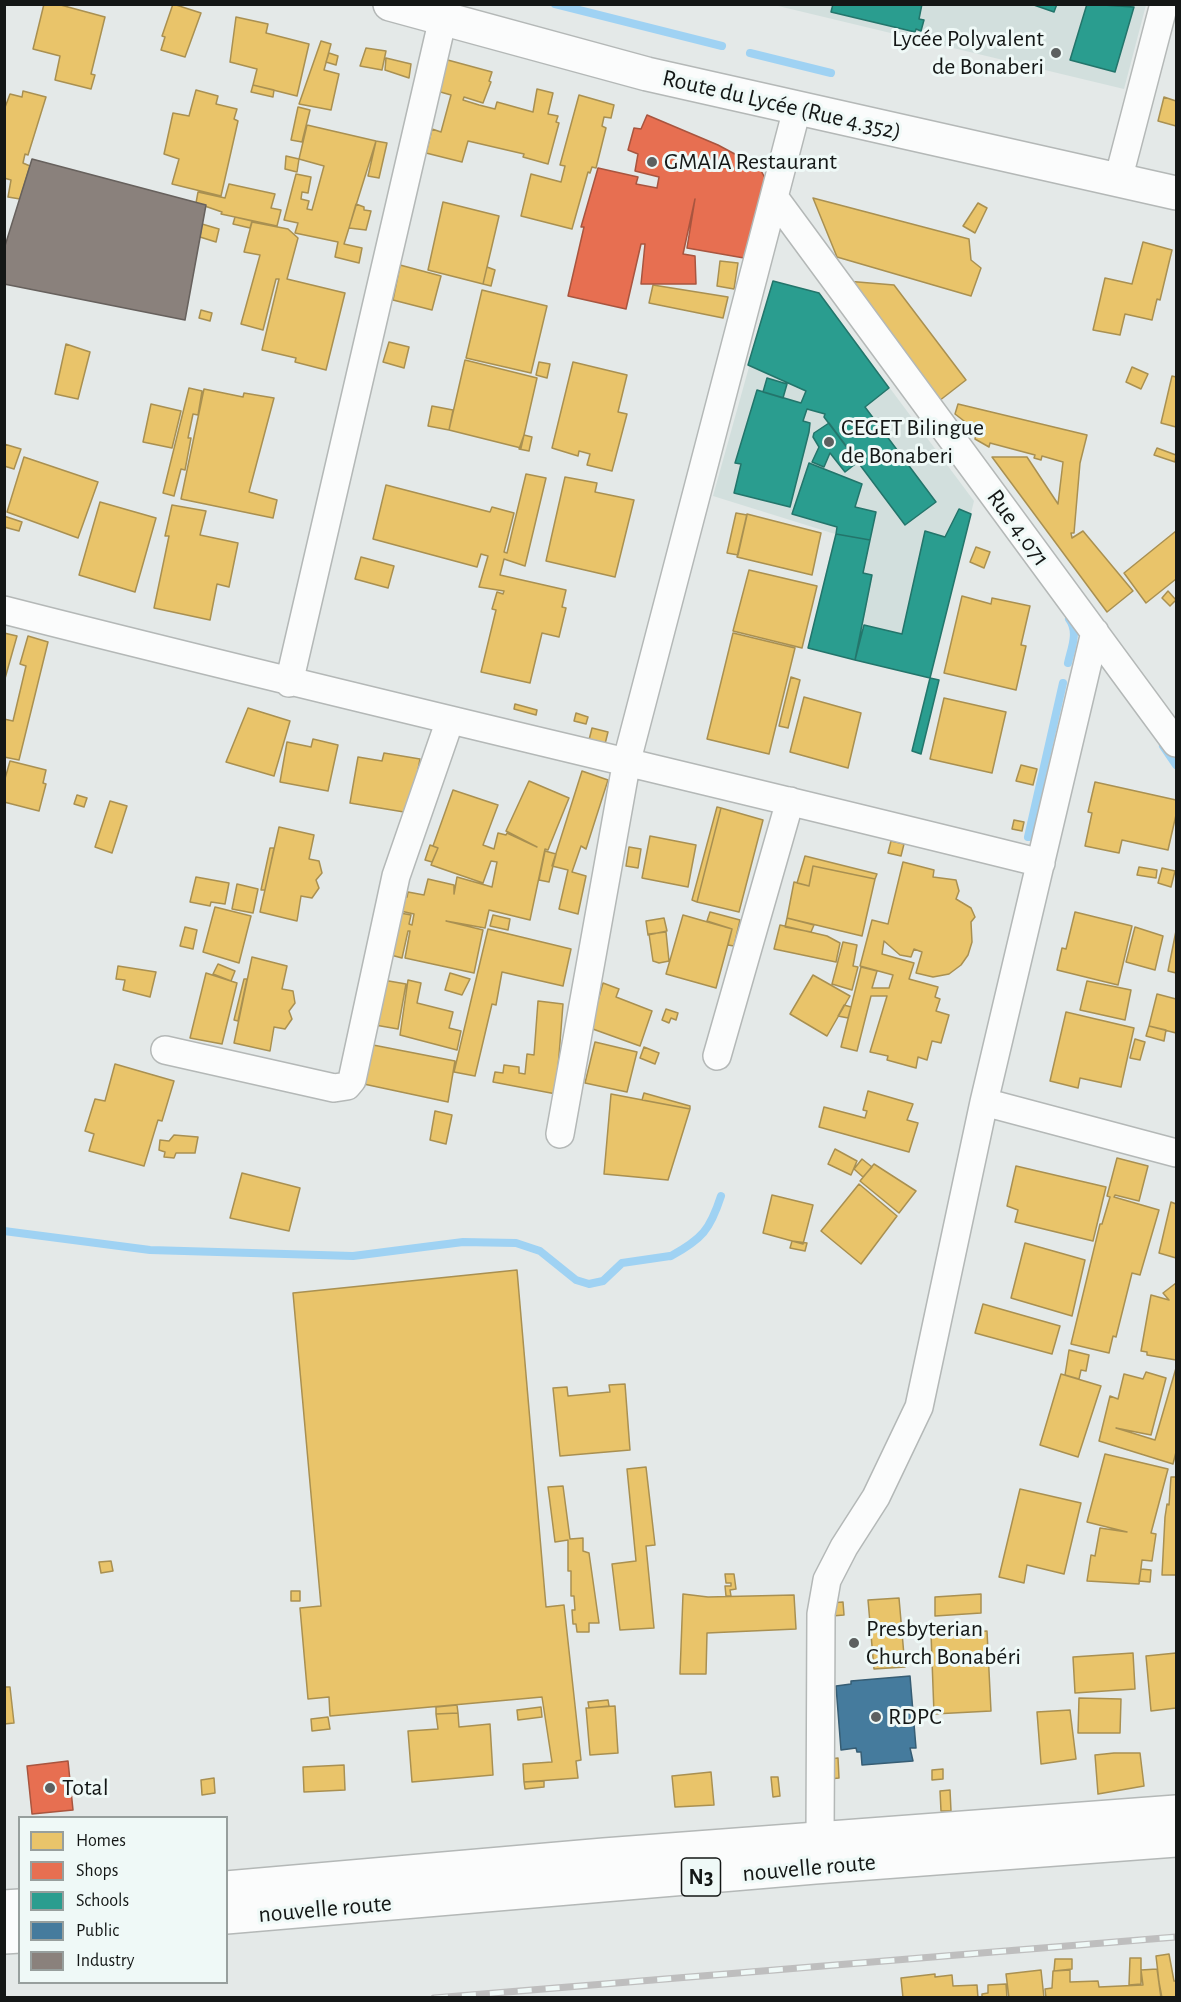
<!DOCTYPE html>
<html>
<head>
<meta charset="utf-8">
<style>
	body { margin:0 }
	#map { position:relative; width:1181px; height:2002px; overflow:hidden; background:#e4e9e8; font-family:"Alegreya Sans",sans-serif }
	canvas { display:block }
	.frame { position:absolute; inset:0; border:6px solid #141716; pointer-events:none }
	.legend { position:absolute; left:18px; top:1816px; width:210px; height:168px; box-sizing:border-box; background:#eff9f7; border:2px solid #979f9d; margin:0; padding:8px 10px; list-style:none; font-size:18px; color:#141716 }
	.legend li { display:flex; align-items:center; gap:12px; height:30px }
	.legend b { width:30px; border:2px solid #979f9d }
</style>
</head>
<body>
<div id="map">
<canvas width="1181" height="2002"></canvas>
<div class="frame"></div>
<ul class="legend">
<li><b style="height:16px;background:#e9c46a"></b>Homes</li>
<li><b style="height:16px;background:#e76f51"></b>Shops</li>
<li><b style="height:16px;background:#2a9d8f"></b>Schools</li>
<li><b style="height:16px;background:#457b9d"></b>Public</li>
<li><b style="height:16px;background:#8a817c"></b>Industry</li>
</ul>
</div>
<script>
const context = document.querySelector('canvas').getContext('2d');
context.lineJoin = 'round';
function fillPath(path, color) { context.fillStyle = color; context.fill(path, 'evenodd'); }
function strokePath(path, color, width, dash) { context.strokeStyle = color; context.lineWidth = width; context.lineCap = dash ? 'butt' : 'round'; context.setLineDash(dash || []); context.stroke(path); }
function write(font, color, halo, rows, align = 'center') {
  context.font = font + ' "Alegreya Sans",sans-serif'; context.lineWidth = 6; context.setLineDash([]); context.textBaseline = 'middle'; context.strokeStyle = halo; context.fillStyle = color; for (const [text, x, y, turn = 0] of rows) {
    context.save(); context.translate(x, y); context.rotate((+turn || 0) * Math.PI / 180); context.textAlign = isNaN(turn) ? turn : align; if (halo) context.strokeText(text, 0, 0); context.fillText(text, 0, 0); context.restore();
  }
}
fillPath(new Path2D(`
	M774,5H1146L1124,89Z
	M773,281L819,293L974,501L930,678L808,648L835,534L713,496Z`), '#d2dfdd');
const homes = new Path2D(`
	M44,4H57L105,17L91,74L95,75L91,89L55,80L60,56L33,49Z
	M173,4L201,13L185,57L161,50L165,37L162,36Z
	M236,17L268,24L266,33L309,44L297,96L253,85L257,69L230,62Z
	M321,41L331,44L324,70L339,74L331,110L299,104Z
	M366,48L386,51L382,70L360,66Z
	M329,53L338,56L336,65L326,62Z
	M386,58L411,64L409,78L385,70Z
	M444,59L492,72L489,81L491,82L483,103L464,97L463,100L479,105L495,109L497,102L533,112L537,89L553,93L548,114L558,116L556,122L559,123L548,164L523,157L524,154L468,141L462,162L426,153L432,129L441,132L451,95L430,89Z
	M253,85L274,90L273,97L251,92Z
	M196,90L218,96L216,104L237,109L234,119L238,121L221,196L172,184L179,159L164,154L173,113L189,116Z
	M23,91L46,97L28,155L25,154L23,163L30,166L20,199L8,197L11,180L4,178V110L10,94L22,97Z
	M579,95L614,105L611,118L604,117L602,126L606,128L596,168L592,167L590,173L588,172L572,229L521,216L531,174L561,182L565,166L560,165Z
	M1164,97L1176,101V126L1158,121Z
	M298,107L310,110L302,142L291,140Z
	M307,125L376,141L344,244L362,248L359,263L335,257L338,242L295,233L298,223L284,220L296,174L311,177L308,193L302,192L301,199L309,201L307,209L312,210L324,166L299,159Z
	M376,141L387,143L379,178L368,176Z
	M286,156L299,159L297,172L285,169Z
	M229,184L275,194L271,208L281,210L277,226L221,214L222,212L196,203L198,192L225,198Z
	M813,198L969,239L971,260L981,268L971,296L837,257Z
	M443,202L499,216L483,284L428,270Z
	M978,203L987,208L975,233L963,226Z
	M356,204L364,207V210L371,211L366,230L349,228Z
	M235,217L252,221L250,228L233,224Z
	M252,222L288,229L298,238L287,279L345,293L326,370L295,362L296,358L262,350L279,279H276L263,330L241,324L260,255L244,252Z
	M202,224L219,229L216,242L200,237Z
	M1143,242L1172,250L1160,300L1157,299L1152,320L1125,314L1120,335L1093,330L1105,278L1132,284Z
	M720,261L738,263L734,289L717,286Z
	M400,265L441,276L432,310L393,300Z
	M487,267L495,270L491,286L483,284Z
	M846,281L894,285L966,380L939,401Z
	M653,285L728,297L723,318L649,303Z
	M482,290L547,306L531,373L466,358Z
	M201,310L212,313L210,321L199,318Z
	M389,342L409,347L404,368L383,362Z
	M66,344L90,352L78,399L55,394Z
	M465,360L537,378L521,448L449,430Z
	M539,362L550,364L547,378L536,375Z
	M573,362L627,375L618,412L627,414L612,471L587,465L590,454L579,451L578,456L552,448Z
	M1132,367L1148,374L1141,389L1126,382Z
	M1172,376L1176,377V427L1161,423Z
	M189,388L202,391L198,415L193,414L188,438H191L185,470L181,469L174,496L163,493Z
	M204,389L243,397L244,393L274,398L249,492L277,500L273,518L181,499Z
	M151,404L181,411L172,448L143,442Z
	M958,404L1087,435L1080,463L1074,533H1071L1072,538L1083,531L1133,591L1107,612L992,457H1027L1058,504L1063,462L1042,456L1041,460L1034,458L1035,455L990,443L989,447L975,439L977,431L955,414Z
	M432,406L453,410L449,430L428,426Z
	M524,435L532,437L529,451L519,449Z
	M4,444L21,449L14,469L4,466Z
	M1157,448L1176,455L1175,462L1154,455Z
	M24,457L98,482L78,538L7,512Z
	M526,474L546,478L525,566L504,559L500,575L566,590L562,607L566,608L559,637L542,633L530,683L481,672L496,610L492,609L497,592L503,594L504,591L479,587L488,556L481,554L477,567L373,539L386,485L490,512L492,507L514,513L504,552L507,553Z
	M565,477L597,483L595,492L634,500L615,577L546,561Z
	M100,502L156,518L135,592L79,575Z
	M172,505L206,511L200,535L238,543L229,587L217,584L210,620L154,608L169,536H165Z
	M736,513L747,515L738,555L727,553Z
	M747,514L821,533L812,575L737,557Z
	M4,516L22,522L19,531L4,527Z
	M1176,531V579L1146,603L1124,573Z
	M976,547L990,552L984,568L970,562Z
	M361,557L394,566L388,588L355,579Z
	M749,570L817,586L802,648L733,631Z
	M1168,591L1176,600L1170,606L1162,598Z
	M962,596L991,604L992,598L1030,606L1021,645L1026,646L1016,690L944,673Z
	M4,633L17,636L4,682Z
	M733,633L795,648L769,754L707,739Z
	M28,636L48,642L19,760L4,757V719L13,721L26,666L20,664Z
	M791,677L800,680L788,728L779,726Z
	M804,697L861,713L848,768L790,752Z
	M944,698L1006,712L992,773L930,759Z
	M515,704L537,710L536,715L514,709Z
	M248,708L290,721L274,776L226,762Z
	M576,713L588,717L586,724L574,721Z
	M592,728L608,732L605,744L589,740Z
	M313,739L338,745L328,791L280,782L287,742L311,747Z
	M384,753L420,759L410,813L350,803L358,757L382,761Z
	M10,761L46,770L43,783L46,784L39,811L4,802V782Z
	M1021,765L1037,769L1033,785L1016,781Z
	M582,771L608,780L586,849L581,846L572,872L586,876L578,914L559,909L568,870L552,866Z
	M529,781L569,798L548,850L545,849L530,920L489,910L485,928L446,921L483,930L474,973L405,958L410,931H408L402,958L387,954L395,912L411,915L409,924L412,925L414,914L396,910L398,895L407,897L408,892L424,895L428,879L454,885V894L457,877L492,887L497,862L491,861L483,883L431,865L438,848L433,846L453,790L498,805L483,845L494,849L498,833L506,835L507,833L537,847L506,831Z
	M1095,782L1176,800V815L1168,850L1122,840L1119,853L1085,846L1092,813L1088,812Z
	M77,795L87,798L84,807L74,804Z
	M110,801L127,806L112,853L95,847Z
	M717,807L721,808L697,902L692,900Z
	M721,808L763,820L739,912L697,902Z
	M1014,820L1024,822L1022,831L1012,829Z
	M279,827L314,835L309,859L319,861L322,873L316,880L319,888L312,898L301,896L297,921L260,912Z
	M650,836L696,845L688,887L642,878Z
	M891,841L904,844L901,856L888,853Z
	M430,845L438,848L432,862L425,860Z
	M629,847L641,849L638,868L626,866Z
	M270,848H274L265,890H261Z
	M545,851L556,854L549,882L539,880Z
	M805,856L877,874L875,879L813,866L809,886L797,883Z
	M903,862L934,870L933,877L956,880L959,891L956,899L971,908L975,917L971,922L972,942L968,955L961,965L949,974L933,977L916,973L922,952L914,949L911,957L900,955L884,941L882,954L914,963L909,979L938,987L935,997L940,999L936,1011L949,1015L941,1043L932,1041L927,1060L918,1057L916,1068L887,1060L888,1056L870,1052L887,996H871L857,1051L841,1047L861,967L877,971L872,988H889L893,975L860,966L872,920L888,924Z
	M813,866L875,879L862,936L787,918L794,882L809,886Z
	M1139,867L1157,870L1156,878L1137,875Z
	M1162,868L1175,871L1171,887L1158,883Z
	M196,877L229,883L225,904L211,902L210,906L190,902Z
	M237,884L258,889L253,913L232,909Z
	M215,907L251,916L239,963L203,952Z
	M710,912L740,920L734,946L728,945L732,929L707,921Z
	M1075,912L1132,926L1118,985L1057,970L1062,948L1066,949Z
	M493,915L510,919L508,930L490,926Z
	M683,915L732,929L716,988L666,974Z
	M664,918L667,931L648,935L646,921Z
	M787,918L814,925L811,932L785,927Z
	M780,925L827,936L840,943L836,962L774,949Z
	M185,927L197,930L193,949L180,946Z
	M1135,927L1163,936L1155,970L1126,962Z
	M488,929L571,949L563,986L502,972L496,1005L492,1004L475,1076L454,1072Z
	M1176,931V973L1168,971Z
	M666,932L669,961L659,963L653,961L649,934Z
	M843,942L857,945L853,966L858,967L852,990L832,984Z
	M252,957L287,966L282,989L293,991L295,1003L289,1011L292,1019L285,1029L274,1027L270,1051L234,1043Z
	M218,964L235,971L231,981L213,974Z
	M118,966L156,972L150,997L123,990L125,980L116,979Z
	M206,973L237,983L222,1044L190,1038Z
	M450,973L470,979L462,995L445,990Z
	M813,975L850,996L827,1036L790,1014Z
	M244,979H247L238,1021L234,1020Z
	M383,980L406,984L398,1029L375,1025Z
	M408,980L421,983L417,1003L453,1012L449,1028L461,1031L457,1050L400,1035Z
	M1087,981L1131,990L1125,1020L1080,1010Z
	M603,983L619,989L616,997L652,1011L640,1046L590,1028Z
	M1157,994L1176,999V1033L1149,1026Z
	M538,1001L563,1004L556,1094L493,1082L495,1072L503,1073L504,1065L519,1067V1073L525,1074L527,1054L534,1055Z
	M844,1005L851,1007L848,1018L838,1016Z
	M666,1009L678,1013L676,1020L671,1018L669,1023L662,1020Z
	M1066,1012L1134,1028L1121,1087L1080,1078L1078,1088L1050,1081Z
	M1149,1026L1166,1030L1164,1041L1146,1036Z
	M1135,1039L1145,1042L1140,1060L1130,1058Z
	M595,1042L637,1052L627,1092L585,1083Z
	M368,1044L455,1061L448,1102L359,1083Z
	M644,1047L659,1053L655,1064L640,1058Z
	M115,1064L174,1081L162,1121L158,1120L144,1166L89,1151L94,1134L85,1131L95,1099L105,1101Z
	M868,1091L913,1104L907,1120L918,1123L909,1152L819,1127L824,1107L865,1118L867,1111L863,1110Z
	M644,1093L690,1106V1109L642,1100Z
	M611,1094L690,1109L668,1180L604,1174Z
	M435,1111L452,1115L446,1144L430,1140Z
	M174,1135L198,1137L195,1153H176L174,1158L164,1157L165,1152L159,1150L160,1140L169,1141Z
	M835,1149L857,1161L851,1175L828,1164Z
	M1117,1158L1148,1166L1139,1201L1115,1195L1114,1197L1159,1210L1140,1275L1132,1273L1116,1337L1113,1336L1109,1353L1071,1344L1100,1224H1102L1110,1197L1107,1196Z
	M862,1159L872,1167L863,1177L854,1169Z
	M874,1164L916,1191L899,1213L860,1181Z
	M1016,1166L1106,1187L1093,1241L1015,1222L1018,1210L1007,1206Z
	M242,1173L300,1188L289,1231L230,1218Z
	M859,1184L897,1216L861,1264L821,1231Z
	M772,1195L813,1205L803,1244L763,1233Z
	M1171,1202L1176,1204V1258L1159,1253Z
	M792,1241L807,1243L805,1251L790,1248Z
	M1025,1243L1085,1260L1072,1316L1011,1298Z
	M517,1270L546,1607L564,1605L581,1760L576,1761L578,1778L524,1782L523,1764L552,1762L542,1697L330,1716L329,1697L308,1699L300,1608L321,1606L293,1293Z
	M1176,1283V1360L1147,1355V1352L1141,1351L1151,1295L1169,1300L1163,1293Z
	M983,1304L1060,1326L1052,1354L975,1333Z
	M1069,1350L1089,1355L1086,1371L1081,1370L1079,1379L1065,1375Z
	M1176,1368V1452L1173,1464L1099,1441L1110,1396L1118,1399L1124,1374L1143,1379L1146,1372L1166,1378L1151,1435L1116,1428L1155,1440Z
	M1061,1374L1101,1386L1078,1457L1040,1445Z
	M625,1384L630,1450L560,1456L553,1388L567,1387L568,1396L610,1392L609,1385Z
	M1105,1454L1168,1469L1151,1533L1156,1534L1152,1561L1142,1560L1139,1584L1087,1581L1091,1555L1095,1556L1100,1528L1127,1532L1087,1522Z
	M646,1467L655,1545L646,1546L654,1628L620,1630L612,1564L636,1561L627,1469Z
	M1171,1477H1176V1575H1162L1165,1517L1167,1504L1169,1505Z
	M563,1486L570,1539L583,1538V1551L589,1553L599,1623H589V1632H577L576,1624H573L572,1610H575L574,1596H571V1571H568V1540L555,1542L548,1487Z
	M1020,1489L1081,1503L1064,1574L1027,1565L1024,1583L999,1577Z
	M111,1561L113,1571L101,1573L99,1562Z
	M1141,1569L1151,1570L1150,1582L1139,1581Z
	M725,1574H734L736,1589L730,1590L731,1596H726L725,1586H731V1583H726Z
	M291,1591H300V1601H291Z
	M683,1594L708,1597L794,1595L796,1629L707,1633L706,1674H680Z
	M981,1594V1613L935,1616V1597Z
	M899,1598L905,1667L874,1669L868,1600Z
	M843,1602L844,1615L832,1616L830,1603Z
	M987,1631L991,1711L934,1714L931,1633Z
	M1133,1653L1135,1689L1075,1693L1073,1657Z
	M1176,1653V1708L1151,1711L1146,1656Z
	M4,1687H10L14,1723L4,1724Z
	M1079,1698L1121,1699L1120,1733H1078Z
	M608,1700L609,1706L589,1708L588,1702Z
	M457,1705L458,1713L436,1714V1707Z
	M615,1706L618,1753L590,1755L586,1708Z
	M541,1707L542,1717L518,1720L517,1710Z
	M1070,1710L1076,1759L1041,1764L1037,1712Z
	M458,1713L459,1727L490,1724L493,1775L412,1782L408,1731L438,1729L436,1714Z
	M328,1717L330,1729L312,1731L311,1719Z
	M1114,1753H1140L1144,1786L1098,1794L1095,1755Z
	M838,1758L839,1778L830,1779L829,1759Z
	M344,1765L345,1790L304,1792L303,1767Z
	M943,1769V1779L932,1780V1770Z
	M711,1772L714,1805L675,1807L672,1776Z
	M771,1777H778L780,1796L773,1797Z
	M214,1778L215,1793L202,1795L201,1780Z
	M544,1781V1787L525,1789L524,1782Z
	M950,1790L951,1811H941L940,1791Z
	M1169,1954L1174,1981H1176V1998H1162L1159,1982L1156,1956Z
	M1130,1958H1141V1984L1129,1985Z
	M1055,1959H1072V1969L1054,1971Z
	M1157,1969L1161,1998H1046L1045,1989L1052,1988L1053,1971L1070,1970V1982L1098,1981L1099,1987L1143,1985L1141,1970Z
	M1041,1970L1044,1998H1009L1006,1974Z
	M935,1974V1977L952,1975L953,1986L977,1985L978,1998H903L901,1978Z
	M1006,1984L1007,1998H982V1994L988,1993V1985Z`);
fillPath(homes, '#e9c46a');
strokePath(homes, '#a99051', 1.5);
const shops = new Path2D(`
	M647,115L718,145L759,167L765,178L744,258L687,248L695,199L683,254L695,256L696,284H641L645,244H641L626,309L568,296L584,227H581L598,168L638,177L636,184L657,188L659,177L635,171L638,154L628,150L634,128L641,129Z
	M68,1761L73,1810L32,1814L27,1766Z`);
fillPath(shops, '#e76f51');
strokePath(shops, '#a8553f', 1.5);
const schools = new Path2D(`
	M833,4H922L919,19L924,20L921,31L916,29L915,32L831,12Z
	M1031,4H1057L1054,12Z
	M1087,4L1134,7L1115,72L1070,60Z
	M773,281L819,293L889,388L865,407L936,502L905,525L824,417L825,414L807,409L803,421L810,423L809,432L790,507L734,493L741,464L735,463L757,390L801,403L806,391L748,365Z
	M767,378L787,384L783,398L763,392Z
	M829,423L858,462L845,472L830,453L824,467L812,462L819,447L813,437L814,433Z
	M809,463L862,484L855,507L876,512L870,540L836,534L837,527L792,514Z
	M959,509L971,514L930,678L855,660L864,625L902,634L925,531L945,537Z
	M836,534L870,540L863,573L872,575L855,660L808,648Z
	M930,678L939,680L921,754L912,751Z`);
fillPath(schools, '#2a9d8f');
strokePath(schools, '#23756b', 1.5);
const public = new Path2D(`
	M910,1676L916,1748H910L913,1761L862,1765L861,1752H857L856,1748L841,1750L836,1686L851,1684V1681Z`);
fillPath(public, '#457b9d');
strokePath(public, '#365d74', 1.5);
const industry = new Path2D(`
	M32,159L206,205L185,320L4,284V249Z`);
fillPath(industry, '#8a817c');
strokePath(industry, '#67615d', 1.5);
strokePath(new Path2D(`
	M555,4L722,46
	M750,53L831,73
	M1068,663C1071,649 1079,632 1069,619
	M1163,746L1176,765
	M1028,837L1063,683
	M4,1231L150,1250L353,1256L463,1242L516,1243L540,1251L576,1280L589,1284L603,1281L622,1263L670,1256
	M671,1256C702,1239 710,1230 721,1196`), '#9fd2f3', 8);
const street = new Path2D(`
	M1118,180L1164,4
	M774,197L1176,743
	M4,610C349,698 696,777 1041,863
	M289,683L443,18
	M165,1050L334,1088L347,1086L352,1080L396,876L450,720
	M717,1056L790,801
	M984,1102L1176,1153
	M560,1134L627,760L797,109
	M820,1839L821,1614L827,1580L844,1547L876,1497L919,1407L984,1102L1095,632`);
const secondary = new Path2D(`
	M390,4L647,74L1176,193`);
const highway = new Path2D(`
	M226,1888L604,1855L1176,1812
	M4,1907L20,1906
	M226,1917L815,1867L1176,1840
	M4,1937L20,1936`);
strokePath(street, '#b4b8b7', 30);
strokePath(secondary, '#b4b8b7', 36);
strokePath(highway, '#b4b8b7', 36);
strokePath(street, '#fbfcfc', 27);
strokePath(secondary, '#fbfcfc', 33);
strokePath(highway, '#fbfcfc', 33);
const rail = new Path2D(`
	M434,1998L1176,1937`);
strokePath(rail, '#bebebe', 7);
strokePath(rail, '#eff9f7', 4.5, [14]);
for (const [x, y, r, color] of [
	[1056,53,6,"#5d6060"],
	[652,162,6,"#5d6060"],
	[829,442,6,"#5d6060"],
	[854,1643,6,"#5d6060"],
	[876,1717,6,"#5d6060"],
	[50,1788,6,"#5d6060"]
]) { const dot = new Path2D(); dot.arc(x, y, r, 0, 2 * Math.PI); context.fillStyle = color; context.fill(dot); strokePath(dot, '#eff9f7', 2); }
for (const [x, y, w] of [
	[701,1877,39]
]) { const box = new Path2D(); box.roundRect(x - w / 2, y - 19, w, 38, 4.5); context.fillStyle = '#eff9f7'; context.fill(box); strokePath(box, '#141716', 1.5); }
write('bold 22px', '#141716', null, [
	["N3",701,1877]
]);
write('24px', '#141716', '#eff9f7', [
	["Lycée Polyvalent",1044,39,"right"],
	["de Bonaberi",1044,67,"right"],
	["GMAIA Restaurant",664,162],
	["CEGET Bilingue",841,428],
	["de Bonaberi",841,456],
	["Presbyterian",866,1629],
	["Church Bonabéri",866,1657],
	["RDPC",888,1717],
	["Total",62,1788]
], 'left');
write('24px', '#141716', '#eff9f7', [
	["Route du Lycée (Rue 4.352)",782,105,13],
	["Rue 4.071",1018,528,54],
	["nouvelle route",809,1868,-5],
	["nouvelle route",325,1909,-5]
]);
</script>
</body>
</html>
